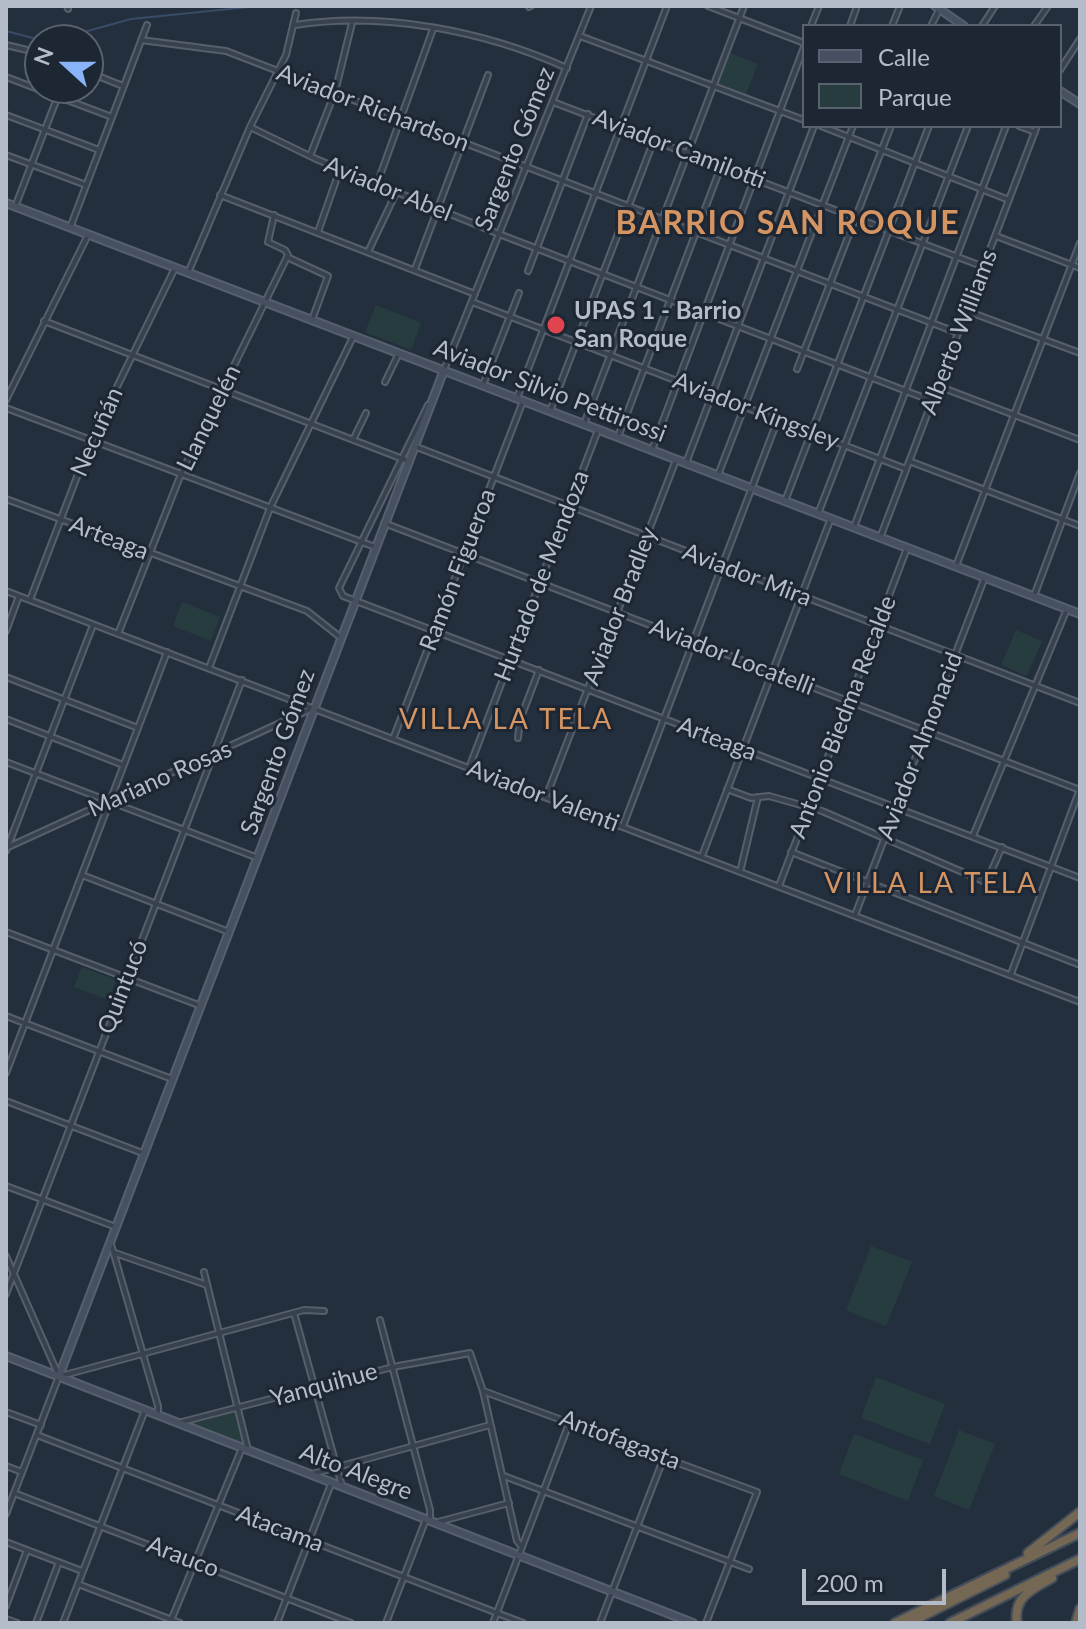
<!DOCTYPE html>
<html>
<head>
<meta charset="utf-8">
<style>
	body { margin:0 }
	#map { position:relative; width:1086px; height:1629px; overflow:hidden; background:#242f3e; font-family:Lato,sans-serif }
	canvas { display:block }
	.frame { position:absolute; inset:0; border:8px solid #b4bcc9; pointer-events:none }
	.legend { position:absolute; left:802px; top:24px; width:260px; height:104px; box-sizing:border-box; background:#1d2633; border:2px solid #59626f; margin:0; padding:10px 14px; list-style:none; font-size:24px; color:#b4bcc9 }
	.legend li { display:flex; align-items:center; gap:16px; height:40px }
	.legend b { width:40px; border:2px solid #59626f }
	.north { position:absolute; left:24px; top:24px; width:80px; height:80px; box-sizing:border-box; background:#1d2633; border:2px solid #59626f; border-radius:50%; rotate:291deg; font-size:22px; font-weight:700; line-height:32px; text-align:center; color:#b4bcc9 }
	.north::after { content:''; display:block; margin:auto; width:28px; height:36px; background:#8ab4f8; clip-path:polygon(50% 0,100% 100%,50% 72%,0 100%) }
	.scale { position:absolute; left:802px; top:1569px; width:144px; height:36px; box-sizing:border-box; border:4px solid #b4bcc9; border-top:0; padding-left:10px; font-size:24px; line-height:28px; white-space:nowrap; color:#b4bcc9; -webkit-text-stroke:6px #1d2633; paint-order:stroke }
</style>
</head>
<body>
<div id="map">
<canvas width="1086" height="1629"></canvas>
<div class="frame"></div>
<ul class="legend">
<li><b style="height:10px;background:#465061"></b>Calle</li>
<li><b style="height:22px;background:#263c3f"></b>Parque</li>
</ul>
<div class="north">N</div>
<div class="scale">200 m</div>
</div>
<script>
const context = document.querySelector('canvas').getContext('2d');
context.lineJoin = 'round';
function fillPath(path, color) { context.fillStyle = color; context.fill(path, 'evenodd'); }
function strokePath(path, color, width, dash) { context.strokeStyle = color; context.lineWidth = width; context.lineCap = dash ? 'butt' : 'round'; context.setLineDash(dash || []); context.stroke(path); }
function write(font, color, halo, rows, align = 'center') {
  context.font = font + ' Lato,sans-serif'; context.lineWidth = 6; context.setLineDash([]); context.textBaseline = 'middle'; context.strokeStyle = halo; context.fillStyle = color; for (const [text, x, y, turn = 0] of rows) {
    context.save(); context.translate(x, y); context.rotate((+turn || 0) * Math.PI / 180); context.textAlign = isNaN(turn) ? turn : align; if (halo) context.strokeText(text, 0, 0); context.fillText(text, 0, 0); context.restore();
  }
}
fillPath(new Path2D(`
	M730,53L758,64L746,94L718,84Z
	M376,305L421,323L411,350L365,332Z
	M182,602L220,617L211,641L173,626Z
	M1016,630L1042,641L1027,676L1001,665Z
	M82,967L116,980L109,1000L74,987Z
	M871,1246L912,1262L886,1326L846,1310Z
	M876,1377L945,1404L930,1444L861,1418Z
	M231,1410L238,1412L244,1443L242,1445L190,1425V1422Z
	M959,1430L995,1444L969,1510L934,1496Z
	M854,1434L923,1460L908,1501L839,1474Z`), '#263c3f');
strokePath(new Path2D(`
	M6,31L33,38H62L131,19L259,6`), '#394c67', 2);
const street = new Path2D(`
	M67,6L68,9
	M708,6L804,43
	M529,7L531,6
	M295,25C384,11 485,31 567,68
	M811,26L819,6
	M850,26L857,6
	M892,26L900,6
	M931,26L941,6
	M982,26L995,6
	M1034,26L1048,6
	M580,36L804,120
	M141,40L226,51L958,333
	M6,45L40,53
	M1060,70L1080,39
	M88,72L123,86
	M6,77L112,117
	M553,102L984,267
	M6,115L99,150
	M821,126L1009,200
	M1019,126L1035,132
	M250,127L316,159L499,234L932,401
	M6,155L86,185
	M310,156L335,92L352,23
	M377,184L433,29
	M220,195L475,294
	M15,207L61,88
	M70,228L147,25
	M318,232L340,169
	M996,236L1080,268
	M368,252L396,193
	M287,257L328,276L312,320
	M415,269L488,75
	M528,271L588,114
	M188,273L250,127L286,55L296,13
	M472,302L906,469
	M967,311L1080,353
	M44,321L408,461
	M797,369L891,126
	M444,370L591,6
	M385,382L399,353
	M483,385L519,293
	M938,386L1080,440
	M517,398L667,6
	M6,400L88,235
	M428,405L339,588L343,596L1080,878
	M6,408L375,547
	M550,411L654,140
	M584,424L744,6
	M618,437L722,164
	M353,440L366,413
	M414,446L1080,703
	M652,450L804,47
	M909,461L1080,526
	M686,463L814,126
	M718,475L853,126
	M6,499L307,611L340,637
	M785,501L929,126
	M818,514L968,126
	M384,523L1080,790
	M854,527L1006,126
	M880,538L1037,126
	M956,566L1080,243
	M6,591L1080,1002
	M1034,596L1080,473
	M30,600L91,440L175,268
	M6,631L19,596
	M118,634L181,474L288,255L285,250L268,242L274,215
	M209,668L270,508L353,337
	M6,677L138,728
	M6,719L123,765
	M518,738L520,720L539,670
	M393,739L523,401
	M6,762L258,858
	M469,768L598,430
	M727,789L751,798L769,796L822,811L983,881H987L1002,847
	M546,797L676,460
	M623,826L778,419
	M973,836L1067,609
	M6,848L313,708
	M6,851L93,625
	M791,852L1080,965
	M702,856L831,518
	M740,872L758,797
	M82,875L229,932
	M779,886L907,548
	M855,915L985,577
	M6,932L201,1006
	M1011,974L1080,789
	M6,1016L172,1079
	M6,1073L167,652
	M6,1101L145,1154
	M6,1186L116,1227
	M111,1244L158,1406V1415
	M115,1253L207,1285
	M6,1256L58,1374
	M204,1272L248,1450
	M6,1294L242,680
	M294,1313L342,1486
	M380,1320L430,1510V1520
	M61,1376L304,1310L324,1311
	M483,1391L757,1492L706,1623
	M6,1412L41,1425
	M178,1423L393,1367L470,1353L483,1391L517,1541L522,1547
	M37,1435L523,1623
	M6,1466L22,1472
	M312,1474L490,1425
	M504,1476L749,1569
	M14,1493L351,1623
	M6,1514L59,1376
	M438,1522L509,1503
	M6,1542L82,1571
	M78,1584L180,1623
	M6,1606L27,1550
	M6,1619L17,1623
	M36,1623L59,1562
	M63,1623L145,1410
	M170,1623L242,1448
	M277,1623L331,1484
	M386,1623L426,1519
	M493,1623L570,1421
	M600,1623L664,1457`);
const secondary = new Path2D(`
	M935,6L964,26
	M1060,91L1080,104
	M6,203L1080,614
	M6,1356L693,1623
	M59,1376L444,370`);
const highway = new Path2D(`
	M1028,1553L1080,1512
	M895,1623L1080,1533
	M909,1623L1005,1575
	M950,1623L1080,1559
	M1017,1623C1013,1597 1032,1589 1052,1578
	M1076,1623L1080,1609`);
strokePath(street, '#565f6c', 8);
strokePath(secondary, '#565f6c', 10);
strokePath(highway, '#434c59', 12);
strokePath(street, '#38414e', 4);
strokePath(secondary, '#465061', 6);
strokePath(highway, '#746855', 8);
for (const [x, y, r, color] of [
	[556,325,10,"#e0444e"]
]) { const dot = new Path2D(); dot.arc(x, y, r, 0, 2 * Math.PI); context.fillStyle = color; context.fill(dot); strokePath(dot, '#1d2633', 3); }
write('24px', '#b4bcc9', '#1d2633', [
	["Aviador Richardson",373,108,21],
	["Sargento Gómez",515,149,-68],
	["Aviador Camilotti",679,149,21],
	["Aviador Abel",388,189,22],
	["Alberto Williams",959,332,-69],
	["Aviador Silvio Pettirossi",550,391,21],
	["Aviador Kingsley",756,411,21],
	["Llanquelén",209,418,-64],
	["Necuñán",97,432,-66],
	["Arteaga",109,538,21],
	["Ramón Figueroa",458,570,-69],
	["Aviador Mira",747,575,21],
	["Hurtado de Mendoza",542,576,-69],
	["Aviador Bradley",620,606,-69],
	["Aviador Locatelli",732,657,21],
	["Antonio Biedma Recalde",843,717,-69],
	["Arteaga",717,739,21],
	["Aviador Almonacid",920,746,-69],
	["Sargento Gómez",278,752,-70],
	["Mariano Rosas",160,779,-24],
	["Aviador Valenti",543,796,21],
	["Quintucó",123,987,-69],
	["Yanquihue",324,1385,-15],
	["Antofagasta",620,1440,21],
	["Alto Alegre",356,1472,21],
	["Atacama",280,1529,21],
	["Arauco",183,1557,21]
]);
write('bold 24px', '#b4bcc9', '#1d2633', [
	["UPAS 1 - Barrio",574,311],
	["San Roque",574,339]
], 'left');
context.letterSpacing = '2px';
write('28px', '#d59563', '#1d2633', [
	["VILLA LA TELA",506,720],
	["VILLA LA TELA",931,884]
]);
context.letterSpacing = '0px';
context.letterSpacing = '2px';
write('bold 32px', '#d59563', '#1d2633', [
	["BARRIO SAN ROQUE",788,224]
]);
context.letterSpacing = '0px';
</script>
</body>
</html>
